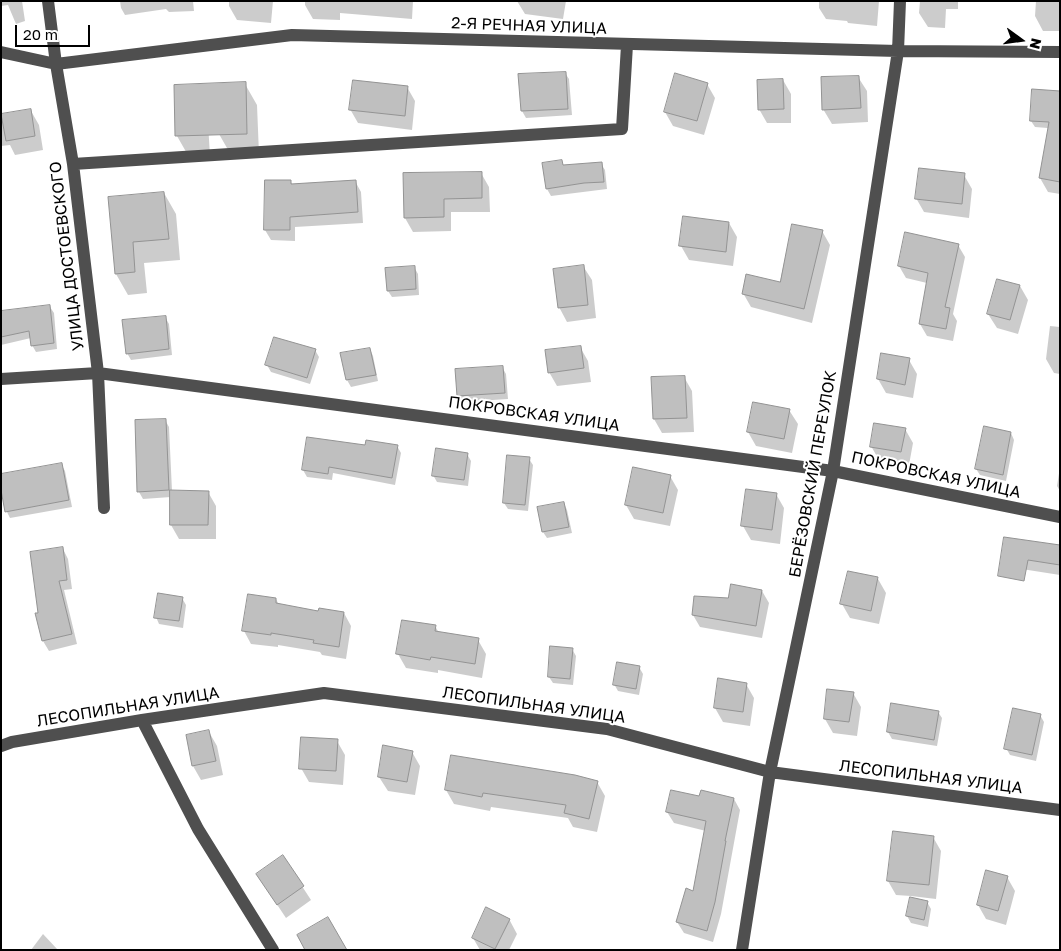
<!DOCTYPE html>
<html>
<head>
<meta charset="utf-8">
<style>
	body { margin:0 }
	#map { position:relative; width:1061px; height:951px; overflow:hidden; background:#fff; font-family:"Golos Text",sans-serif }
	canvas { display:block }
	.frame { position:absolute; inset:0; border:2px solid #000; pointer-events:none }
	.north { position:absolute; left:996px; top:15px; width:50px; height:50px; -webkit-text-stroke:4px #fff; paint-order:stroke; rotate:104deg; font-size:14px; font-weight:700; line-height:20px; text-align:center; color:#000 }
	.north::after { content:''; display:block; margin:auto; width:18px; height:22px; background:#000; clip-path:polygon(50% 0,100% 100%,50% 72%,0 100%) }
	.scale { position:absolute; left:15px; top:25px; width:75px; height:22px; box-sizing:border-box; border:2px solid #000; border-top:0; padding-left:6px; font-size:15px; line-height:18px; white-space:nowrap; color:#000; -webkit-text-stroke:4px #fff; paint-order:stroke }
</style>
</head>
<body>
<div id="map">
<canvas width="1061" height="951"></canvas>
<div class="frame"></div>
<div class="north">N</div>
<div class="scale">20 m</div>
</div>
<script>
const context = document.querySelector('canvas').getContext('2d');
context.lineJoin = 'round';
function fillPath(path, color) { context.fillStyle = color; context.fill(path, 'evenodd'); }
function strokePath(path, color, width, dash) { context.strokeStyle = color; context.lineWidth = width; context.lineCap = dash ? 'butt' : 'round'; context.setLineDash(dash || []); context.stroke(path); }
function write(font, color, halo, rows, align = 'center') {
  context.font = font + ' "Golos Text",sans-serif'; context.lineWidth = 4; context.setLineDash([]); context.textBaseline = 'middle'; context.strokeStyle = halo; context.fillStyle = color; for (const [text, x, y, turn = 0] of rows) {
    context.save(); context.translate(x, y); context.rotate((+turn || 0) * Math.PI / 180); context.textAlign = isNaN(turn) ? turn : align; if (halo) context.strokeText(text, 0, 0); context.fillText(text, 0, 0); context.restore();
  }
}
fillPath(new Path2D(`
	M1,1H22L25,21L16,24L8,5L1,6Z
	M120,1H193L194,11L169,12L166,9L125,15L121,8Z
	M229,1H273L271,23L237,20L229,6Z
	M305,1H413L412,19L340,13V20L313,19L305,5Z
	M517,1H566L563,19L525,14Z
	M819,1H879L877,26L848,23L847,21L826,19L819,8Z
	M920,1H958V9H946L945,28L928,27L919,13Z
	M1036,1H1060V31H1043L1035,16Z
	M565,73L569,79L572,115L526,118L522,111Z
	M858,77L867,91L868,122L832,124L823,109Z
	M783,80L791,94V123H767L759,109Z
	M245,84L257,105L259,154L231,155L219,134Z
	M707,84L715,98L704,135L673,126L665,112Z
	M407,87L415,101L412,130L358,123L350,109Z
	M1060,92V129L1035,127L1031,121Z
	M207,106L210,156L189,157L177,136Z
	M31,111L39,125L43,150L15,155L10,145L1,146V115Z
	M1060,151V194L1048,192L1040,178Z
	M561,161L564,166L601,164L605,170L607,189L551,196L547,189L544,164Z
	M481,173L489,187L490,212H451V231L413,232L405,218Z
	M964,175L972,189L969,218L924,212L916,198Z
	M290,181L293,185L355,181L361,192L363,223L295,227V241L271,240L265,230Z
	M164,193L176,214L180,260L144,263L147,293L128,295L116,274L109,199Z
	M729,223L737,237L733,266L689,260L681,246Z
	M822,231L830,245L812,323L751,307L743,293L781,284Z
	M958,245L965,257L953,314L957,321L953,341L927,336L920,324L927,283L906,278L899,266Z
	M583,266L592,280L596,318L567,322L559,307Z
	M414,267L418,274L419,295L392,297L388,291Z
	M998,280L1020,286L1028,300L1018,334L997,328L988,314Z
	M50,307L54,313L57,349L36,352L32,345L31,338L1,345V312Z
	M165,317L169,324L172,355L131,360L127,353Z
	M1050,326L1060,327V374L1054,373L1046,359Z
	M580,347L588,361L591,382L557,386L549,372Z
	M370,349L373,356L378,381L351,387L347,380L342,354Z
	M315,350L319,357L310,384L271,372L267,365Z
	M909,360L917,374L913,398L886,393L878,379Z
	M502,367L506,374L508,399L462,402L458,396Z
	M684,377L692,391L694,432L662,433L654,419Z
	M789,410L798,424L792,453L756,446L748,432Z
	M165,420L169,427L172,491L208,492L216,506V539H179L171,525V497L143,499L139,492L136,421Z
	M905,429L913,443L909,465L879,460L871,446Z
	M1011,433L1014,440L1006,481L980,475L976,469Z
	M397,446L401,453L395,485L333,473L332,480L307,477L303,470L366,447Z
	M467,454L471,461L468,486L437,482L433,475Z
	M529,459L533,465L528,511L508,509L504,503Z
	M61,464L65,471L72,507L10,518L7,512Z
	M1060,467V491L1057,486Z
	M670,476L678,490L670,526L634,519L626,505Z
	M776,494L784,508L780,544L751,540L743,526Z
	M564,503L567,510L572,533L547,538L543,532Z
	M1060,546V575L1009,567Z
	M63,549L68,559L72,589L64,590L77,644L49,651L43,641L39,613Z
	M878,579L886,593L879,624L850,618L842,604Z
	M762,591L769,603L762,638L700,627L693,615L729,600Z
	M182,598L186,605L183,628L159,624L156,617Z
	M276,599L279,605L319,612L344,613L351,626L346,659L322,655L320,652L278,645V647L251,644L244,631Z
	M435,626L439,633L478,640L486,654L482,678L438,670V673L406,668L398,654Z
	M572,649L576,656L573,685L553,683L549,677Z
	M639,667L643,674L639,695L618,691L614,684Z
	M746,684L754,698L750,726L723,722L715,708Z
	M853,693L861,707L857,736L833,733L825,719Z
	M892,704L938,712L942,718L937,746L892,739L888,732Z
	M1040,715L1044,722L1036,761L1010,755L1006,748Z
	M209,732L217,746L223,775L201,780L193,766L187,736Z
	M337,741L345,755L343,785L309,782L301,768Z
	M412,752L420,766L415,795L388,791L379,777Z
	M597,782L605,796L597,832L573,827L568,818L491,807L490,811L454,804L446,790Z
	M700,798L734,799L740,810L721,914L713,942L684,933L677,922L694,892L706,831L674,823L667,812Z
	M933,837L941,851L936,899L911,896V898L927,902L931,909L928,927L911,923L907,916L911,896L896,895L888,881Z
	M283,857L311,900L286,918L266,888Z
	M1007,877L1015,891L1006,925L986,919L978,905Z
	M509,919L517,934L509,950H480L473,938Z
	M43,934L58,950H31Z`), '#0003');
const building = new Path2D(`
	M566,72L568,109L521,111L518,74Z
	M675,73L708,83L697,121L664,112Z
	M859,76L861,108L822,110L821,77Z
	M783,79L784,109L758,110L757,80Z
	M353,80L408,86L405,116L349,110Z
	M246,82L247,134L175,136L174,85Z
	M1032,89L1060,91V182L1039,178L1049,122L1030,121Z
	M31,109L35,136L6,141L1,114Z
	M562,160L563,165L602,162L604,182L584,183L546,189L542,163Z
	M919,168L965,173L962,204L915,199Z
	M482,172V198L444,199V217L404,218L403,173Z
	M265,180H291V184L356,180L358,212L290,217V230H264Z
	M164,192L169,239L133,242L135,272L115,274L108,197Z
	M683,216L729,222L726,252L679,246Z
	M792,224L823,230L804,309L742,294L746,274L780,282Z
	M905,232L959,244L945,307L950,308L946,329L919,324L928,273L898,266Z
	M584,265L588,305L558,308L553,269Z
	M415,266L416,289L387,291L385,268Z
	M997,279L1020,285L1010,320L987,314Z
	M50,305L54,343L31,346L29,331L1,337V311Z
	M166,316L169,349L126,354L122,320Z
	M274,337L316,349L307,378L265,365Z
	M581,346L584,368L548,373L545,350Z
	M370,348L376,375L346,380L340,353Z
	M881,353L910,358L905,385L877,379Z
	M503,366L505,393L457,396L455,369Z
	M685,376L687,418L653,419L651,377Z
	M753,402L790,409L784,439L747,432Z
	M166,419L169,490L137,492L135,420Z
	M874,423L906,428L901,452L870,447Z
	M984,426L1011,432L1003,475L975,469Z
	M307,437L365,445L366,440L398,445L392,478L329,467L328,474L302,470Z
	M436,448L468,453L464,480L432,476Z
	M507,455L530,457L525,505L503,503Z
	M62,463L69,500L5,512L1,490V474Z
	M633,467L671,475L663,513L625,505Z
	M746,489L777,493L772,530L741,526Z
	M170,490L209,491L208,525H170Z
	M564,502L569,527L542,532L537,507Z
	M1004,537L1060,545V565L1028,560L1024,581L998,576Z
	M63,547L67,580L59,581L72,634L42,641L35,613H38L30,552Z
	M848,571L878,577L871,611L840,604Z
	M731,584L762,590L756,626L692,615L694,596L728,598Z
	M158,593L183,597L179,621L154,618Z
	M248,594L276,598V603L318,611L319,608L344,612L339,647L313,643L314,640L271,633V635L242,631Z
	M402,620L436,625L435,631L479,638L475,664L431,657L430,660L396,654Z
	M550,646L573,648L570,679L548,677Z
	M617,662L640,666L636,689L613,685Z
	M718,678L747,683L743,712L714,708Z
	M827,689L854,692L849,722L824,719Z
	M891,703L939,711L934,740L887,732Z
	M1013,708L1041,714L1032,755L1004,749Z
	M209,730L216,761L192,766L186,735Z
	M301,737L338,739L336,771L299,769Z
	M383,745L413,751L407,782L378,777Z
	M451,755L575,775L598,781L589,819L564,813L566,805L483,793L482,797L445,790Z
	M671,790L699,796L701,790L734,798L725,841H726L715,902L707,931L676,922L686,888L693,891L706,821L666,812Z
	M893,831L934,836L929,885L887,881Z
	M283,855L304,886L277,905L256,874Z
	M986,870L1008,876L998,911L977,905Z
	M910,897L928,901L924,920L906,916Z
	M486,907L510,919L495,949L472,938Z
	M328,917L347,950H305L297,935Z`);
fillPath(building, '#bfbfbf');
strokePath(building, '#939393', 1);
strokePath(new Path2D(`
	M48,1L56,64L73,164L98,373L104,508
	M1,52L56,64L292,35L898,51L1060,52
	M73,164L622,129L627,45
	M1,379L98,373L833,471L1060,517
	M142,720L198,829L273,950
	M1,746L12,742L142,720L324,693L607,729L770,772L1060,810
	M742,950L770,772L833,471L898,51L900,1`), '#4f4f4f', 12);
write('16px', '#000', '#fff', [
	["2-Я РЕЧНАЯ УЛИЦА",529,26,2],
	["УЛИЦА ДОСТОЕВСКОГО",67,256,-97],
	["ПОКРОВСКАЯ УЛИЦА",534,414,8],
	["БЕРЁЗОВСКИЙ ПЕРЕУЛОК",813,474,-80],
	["ПОКРОВСКАЯ УЛИЦА",936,475,12],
	["ЛЕСОПИЛЬНАЯ УЛИЦА",534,705,8],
	["ЛЕСОПИЛЬНАЯ УЛИЦА",128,707,-9],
	["ЛЕСОПИЛЬНАЯ УЛИЦА",931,777,7]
]);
</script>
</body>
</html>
